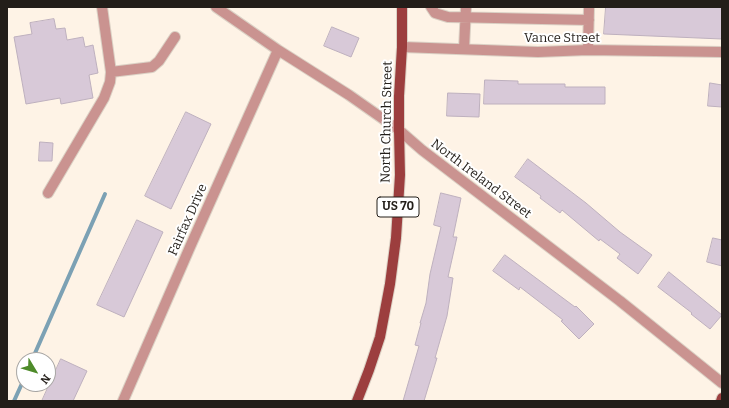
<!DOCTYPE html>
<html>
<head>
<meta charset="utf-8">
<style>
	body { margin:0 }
	#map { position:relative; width:729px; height:408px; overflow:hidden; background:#fef3e6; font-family:Bitter,serif }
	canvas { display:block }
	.frame { position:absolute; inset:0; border:8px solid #231e19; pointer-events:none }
	.north { position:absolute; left:16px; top:352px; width:40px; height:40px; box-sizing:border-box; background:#fff; border:1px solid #a7a5a3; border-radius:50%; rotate:128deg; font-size:11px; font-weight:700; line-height:16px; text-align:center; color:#231e19 }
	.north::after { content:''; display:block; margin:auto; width:14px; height:18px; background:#4e8b2a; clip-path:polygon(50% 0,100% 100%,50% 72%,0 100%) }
</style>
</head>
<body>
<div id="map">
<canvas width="729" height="408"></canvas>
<div class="frame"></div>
<div class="north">N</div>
</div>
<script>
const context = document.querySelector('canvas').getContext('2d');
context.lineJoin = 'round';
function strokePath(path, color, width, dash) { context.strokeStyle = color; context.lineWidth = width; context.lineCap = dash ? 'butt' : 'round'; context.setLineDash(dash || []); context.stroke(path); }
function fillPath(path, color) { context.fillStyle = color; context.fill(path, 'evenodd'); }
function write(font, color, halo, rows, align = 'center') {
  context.font = font + ' Bitter,serif'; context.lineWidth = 4; context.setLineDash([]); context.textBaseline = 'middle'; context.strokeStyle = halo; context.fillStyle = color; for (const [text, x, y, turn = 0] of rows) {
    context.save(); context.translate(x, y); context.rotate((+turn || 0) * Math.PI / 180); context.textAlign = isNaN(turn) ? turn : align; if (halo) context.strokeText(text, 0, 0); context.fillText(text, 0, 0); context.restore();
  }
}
strokePath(new Path2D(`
	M32,360L105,194
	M14,401L24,379`), '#7ca1b4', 4);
const building = new Path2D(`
	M606,7H722V39L604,34Z
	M54,19L56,29L65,28L67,40L83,37L85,47L93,45L98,73L89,75L93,98L61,104L60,98L26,104L14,37L32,34L30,23Z
	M332,27L359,38L351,57L324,46Z
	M485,80L518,81V84H565V87H605V104H484Z
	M710,83L722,85V107L708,106Z
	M448,93L480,94L479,117L447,116Z
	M186,112L211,124L171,209L145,196Z
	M40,142L53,143L52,161H39Z
	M528,159L586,203L620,232L652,255L638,274L617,258L620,254L600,239L599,241L562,210L560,213L540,198L541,196L515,177Z
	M441,193L461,198L453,237H457L448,277L453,278L447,316L435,358H437L424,401H403L419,346L415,345L421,323H420L426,303L430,274L441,227L434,225Z
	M137,220L163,232L124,317L97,305Z
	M713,238L722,240V266L707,262Z
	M505,255L575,307L576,306L594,324L579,339L561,321L563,320L520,287L519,290L493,271Z
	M669,272L722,315L710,329L691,314L692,313L658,287Z
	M61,359L87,371L73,401H42Z`);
fillPath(building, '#d8c9d8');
strokePath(building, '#beb0be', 1);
const minor = new Path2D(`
	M216,7L278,50L349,95L399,130L422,150L620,301L722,383
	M431,7L435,13L448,17L589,20
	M402,47L538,52L588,50L722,52
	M464,49L466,7
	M588,50L589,7
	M111,72L152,67L159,61L175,37
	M48,193L104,98L110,82L111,72L102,7
	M123,401L190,247L278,50`);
const major = new Path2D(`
	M357,401L369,370L380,337L390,284L396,238L400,175L399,130V96L402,47V7
	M721,401L722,398`);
strokePath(minor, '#dbd1c5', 12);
strokePath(major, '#dbd1c5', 12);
strokePath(minor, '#ca9390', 10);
strokePath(major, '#9c3e3e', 10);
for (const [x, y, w] of [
	[398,207,42]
]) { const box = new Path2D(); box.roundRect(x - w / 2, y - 10, w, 20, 3); context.fillStyle = '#fff'; context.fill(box); strokePath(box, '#231e19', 1); }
write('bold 12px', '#231e19', null, [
	["US 70",398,207]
]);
write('13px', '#231e19', '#fff', [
	["Vance Street",562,38],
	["North Church Street",387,122,-89],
	["North Ireland Street",481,179,37],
	["Fairfax Drive",188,220,-66]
]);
</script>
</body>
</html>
